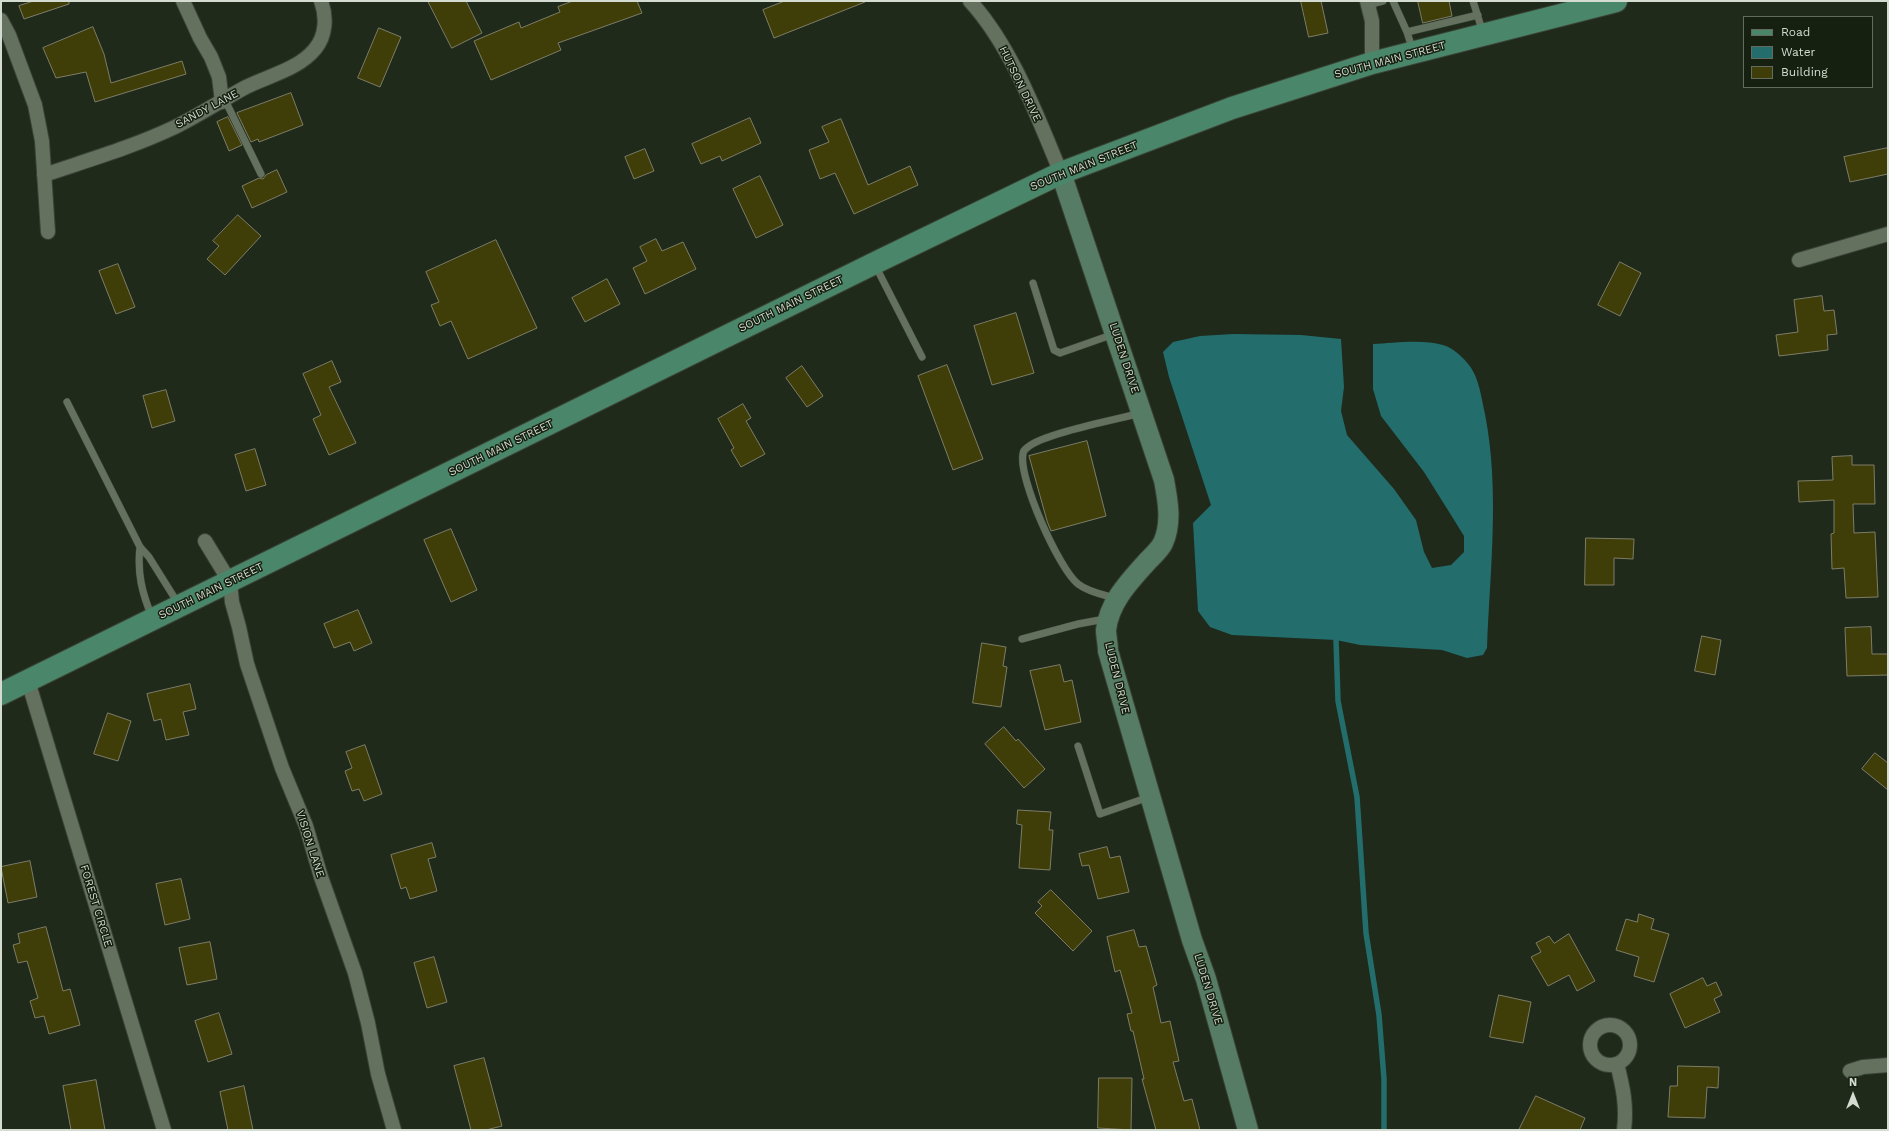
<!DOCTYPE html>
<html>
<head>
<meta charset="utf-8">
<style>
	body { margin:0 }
	#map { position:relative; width:1889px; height:1131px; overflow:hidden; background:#1f2a1a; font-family:"Work Sans",sans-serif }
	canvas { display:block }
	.frame { position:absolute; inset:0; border:2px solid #d4dbd1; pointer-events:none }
	.legend { position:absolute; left:1743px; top:16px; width:130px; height:72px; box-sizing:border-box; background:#162011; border:1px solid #626b5e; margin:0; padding:5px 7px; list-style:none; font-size:12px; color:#d4dbd1 }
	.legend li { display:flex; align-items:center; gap:8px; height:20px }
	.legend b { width:20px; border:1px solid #626b5e }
	.north { position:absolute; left:1833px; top:1075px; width:40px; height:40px; -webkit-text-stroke:3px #162011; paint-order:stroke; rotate:0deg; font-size:11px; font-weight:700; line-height:16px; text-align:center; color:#d4dbd1 }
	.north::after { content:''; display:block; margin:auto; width:14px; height:18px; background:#d4dbd1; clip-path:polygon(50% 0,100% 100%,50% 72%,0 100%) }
</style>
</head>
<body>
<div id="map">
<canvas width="1889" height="1131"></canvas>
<div class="frame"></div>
<ul class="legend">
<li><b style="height:5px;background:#4a876a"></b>Road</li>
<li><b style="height:11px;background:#236d6c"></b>Water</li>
<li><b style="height:11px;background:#403e08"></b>Building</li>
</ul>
<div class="north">N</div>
</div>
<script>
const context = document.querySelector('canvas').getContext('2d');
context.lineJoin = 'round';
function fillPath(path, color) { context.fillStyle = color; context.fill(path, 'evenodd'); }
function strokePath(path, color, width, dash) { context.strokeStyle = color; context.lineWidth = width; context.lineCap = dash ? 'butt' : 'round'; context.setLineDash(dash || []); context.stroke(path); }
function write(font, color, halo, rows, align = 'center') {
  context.font = font + ' "Work Sans",sans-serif'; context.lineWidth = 3; context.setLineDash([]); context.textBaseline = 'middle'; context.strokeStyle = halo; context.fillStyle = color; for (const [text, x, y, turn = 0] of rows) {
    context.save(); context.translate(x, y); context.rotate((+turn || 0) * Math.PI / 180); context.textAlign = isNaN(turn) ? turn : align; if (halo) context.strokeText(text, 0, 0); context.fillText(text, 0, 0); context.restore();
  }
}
fillPath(new Path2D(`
	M1233,334L1301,335L1341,339L1344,387L1341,411L1347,435L1394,489L1416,520L1424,552L1432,568L1451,565L1464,552V536L1451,515L1424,472L1381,416L1373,389V344C1393,343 1423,339 1443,345C1454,348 1469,362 1474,373C1480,385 1482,401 1485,414C1500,491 1490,570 1487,648L1483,655L1467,658L1442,650L1360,645L1336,640L1232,635L1210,627L1198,611L1193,523L1211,505L1169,377L1163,352L1173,342L1200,336Z`), '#236d6c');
strokePath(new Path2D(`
	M1336,640L1338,701L1357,797L1366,933L1379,1015L1384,1079V1130`), '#236d6c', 5.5);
const building = new Path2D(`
	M34,1H69V4L24,19L19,6Z
	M428,1H466L482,33L452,48Z
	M573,1H637L642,13L558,43L561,50L491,80L474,41L519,22L521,28L560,12L558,7Z
	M785,1H865V2L774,38L763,10Z
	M1301,1H1321L1328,33L1309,37Z
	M1418,1H1449L1452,16L1423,23Z
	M93,27L104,54L111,83L182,61L186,74L95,102L86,72L56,78L43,48Z
	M379,28L401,37L380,87L358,78Z
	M291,93L303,125L259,142L258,139L251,142L237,113Z
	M228,117L242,145L229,151L217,122Z
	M750,118L761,143L722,161L720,156L701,164L692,144Z
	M841,119L868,185L910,166L918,185L854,214L835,173L820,179L809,150L829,142L822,127Z
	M1888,148V174L1850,182L1844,157Z
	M645,149L654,171L634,179L625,157Z
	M277,170L287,192L252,208L242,186L259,178L263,179L266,175Z
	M760,176L783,225L756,238L733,189Z
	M238,215L261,236L225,275L207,259L219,246L213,241Z
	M656,239L662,251L683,242L696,269L645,294L633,268L647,261L640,247Z
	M496,240L537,328L468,359L451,321L440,326L431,305L439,302L426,272Z
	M1620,262L1641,273L1620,316L1598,305Z
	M118,264L135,307L116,314L99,271Z
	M607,279L620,304L585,322L572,298Z
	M1822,296L1824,311L1834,310L1837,334L1827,335L1828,350L1779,356L1776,335L1798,332L1794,300Z
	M1016,313L1034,373L992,385L974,326Z
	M332,361L341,382L329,387L356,443L329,455L313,419L321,415L303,374Z
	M947,365L983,459L953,470L918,376Z
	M802,366L823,396L807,407L786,378Z
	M166,390L175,421L152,428L143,396Z
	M743,404L751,418L746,421L765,454L741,467L731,450L734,448L718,419Z
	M1087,441L1106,516L1051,531L1047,521L1029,456Z
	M255,449L266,485L246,491L235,455Z
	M1852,456V465H1874L1875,504H1853L1854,533L1875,532L1878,597L1846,598L1844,568L1832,569L1831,534L1834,533V500L1799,502L1798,481L1833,480L1832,457Z
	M451,529L477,590L451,602L424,540Z
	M1586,538L1634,539L1633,559L1614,558V585H1585Z
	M358,610L372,643L354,651L350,642L334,648L324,624Z
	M1871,627L1872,654H1888V675L1847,676L1845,628Z
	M1702,636L1721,640L1715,675L1695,671Z
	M982,643L1006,647L1003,666L1007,667L1001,707L973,703Z
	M1060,665L1064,682L1072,680L1081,722L1045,730L1030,671Z
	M190,684L196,709L183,712L189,735L166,740L161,719L154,721L147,694Z
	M108,713L131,721L118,761L94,754Z
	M1004,727L1016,741L1018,739L1045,769L1024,788L985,744Z
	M365,745L382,794L364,801L359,789L352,791L345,771L352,768L346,752Z
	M1875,753L1888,763V790L1862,769Z
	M1018,810L1051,812L1049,830H1053L1050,870L1019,868L1022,825L1017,824Z
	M432,843L436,857L428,859L437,891L410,899L406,887L401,889L391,855Z
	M1107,847L1110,858L1120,856L1129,892L1098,899L1089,865L1082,866L1079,854Z
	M30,861L37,897L8,903L1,867Z
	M181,879L190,919L165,925L156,884Z
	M1051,890L1092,931L1073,951L1035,913L1042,906L1038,902Z
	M1639,914L1654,919L1651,929L1669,934L1654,982L1634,976L1639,957L1616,950L1626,919L1637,922Z
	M46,927L63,991L70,989L80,1025L49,1034L44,1016L35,1018L30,1001L38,998L27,961L18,963L13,945L20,943L18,934Z
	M1134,930L1139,947L1146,946L1157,985L1153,987L1161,1023L1170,1021L1179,1061L1173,1062L1184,1101L1192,1099L1200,1130H1156L1142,1079H1144L1133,1031H1131L1127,1014L1132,1013L1120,970L1115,972L1107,937Z
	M1569,934L1595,981L1577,991L1569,975L1548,986L1531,957L1541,952L1536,943L1549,936L1554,943Z
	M210,942L217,979L187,985L179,948Z
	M434,957L447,1002L427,1008L414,963Z
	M1703,978L1707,986L1716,982L1722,995L1714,999L1720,1012L1685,1028L1670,994Z
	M1499,995L1531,1002L1523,1043L1490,1037Z
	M219,1013L232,1054L208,1062L195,1021Z
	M484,1058L502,1126L486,1130H471L454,1066Z
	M1678,1066L1719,1067L1718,1088L1707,1087L1705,1118L1668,1117L1670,1086H1677Z
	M1099,1078H1132L1131,1130L1098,1128Z
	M96,1080L105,1130H71L63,1086Z
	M244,1086L253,1130H228L220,1092Z
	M1536,1096L1585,1118L1580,1130H1519Z`);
fillPath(building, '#403e08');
strokePath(building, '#7d7d67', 1);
const lane = new Path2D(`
	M1393,1L1407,32L1478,15
	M1473,1L1483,33
	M1368,5L1383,1
	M1407,32L1413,51
	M225,100L261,174
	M875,265L922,357
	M1033,283L1054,350L1060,353L1114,334
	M67,402L140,547L149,557L179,605
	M140,547C137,573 142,593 152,617
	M1115,598C1104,595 1088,592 1078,584C1059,569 1018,478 1023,454C1023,452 1025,449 1028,447C1042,434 1118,419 1141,413
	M1022,639L1078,624L1105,619
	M1078,746L1100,814L1149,797`);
const street = new Path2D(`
	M183,1L200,38L211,57L219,77L222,102
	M970,1C1012,47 1037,116 1061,173
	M1367,1L1372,21V63
	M1,20L9,35L35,105L42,141L48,232
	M44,175C88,160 133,147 175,127C199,115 222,100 246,87C268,76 299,69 315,49C326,36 327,17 321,1
	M1799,260L1888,234
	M205,541L230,582L232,602L239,627L247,664L282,768L306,826L321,877L355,973L368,1023L378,1074L394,1130
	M28,681L164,1130
	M1590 1045a20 20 0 1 1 40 0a20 20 0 1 1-40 0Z
	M1617,1064C1623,1087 1627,1106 1624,1130
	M1850,1071L1863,1067L1888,1065`);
const secondary = new Path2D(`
	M1061,173L1164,480C1168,501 1172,523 1163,543C1159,551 1150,558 1145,564C1128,583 1109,603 1106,630C1106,636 1108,644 1108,651L1192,940L1206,979L1248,1130`);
const primary = new Path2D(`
	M1,694L881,260L1061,173L1232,108L1372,63L1616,1`);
strokePath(lane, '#3a4336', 8);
strokePath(street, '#3a4336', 16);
strokePath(secondary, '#3a4336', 22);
strokePath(primary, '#3a4336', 24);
strokePath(lane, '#64715f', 7);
strokePath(street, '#64715f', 14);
strokePath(secondary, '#577c65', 20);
strokePath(primary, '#4a876a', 22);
write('11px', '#d4dbd1', '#162011', [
	["SOUTH MAIN STREET",1390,60,-15],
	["HUTSON DRIVE",1020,84,64],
	["SANDY LANE",207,109,-28],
	["SOUTH MAIN STREET",1084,166,-22],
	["SOUTH MAIN STREET",791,304,-26],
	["LUDEN DRIVE",1124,358,72],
	["SOUTH MAIN STREET",501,448,-26],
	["SOUTH MAIN STREET",211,591,-26],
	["LUDEN DRIVE",1117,678,76],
	["VISION LANE",310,844,72],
	["FOREST CIRCLE",96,906,73],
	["LUDEN DRIVE",1208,989,73]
]);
</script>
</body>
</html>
